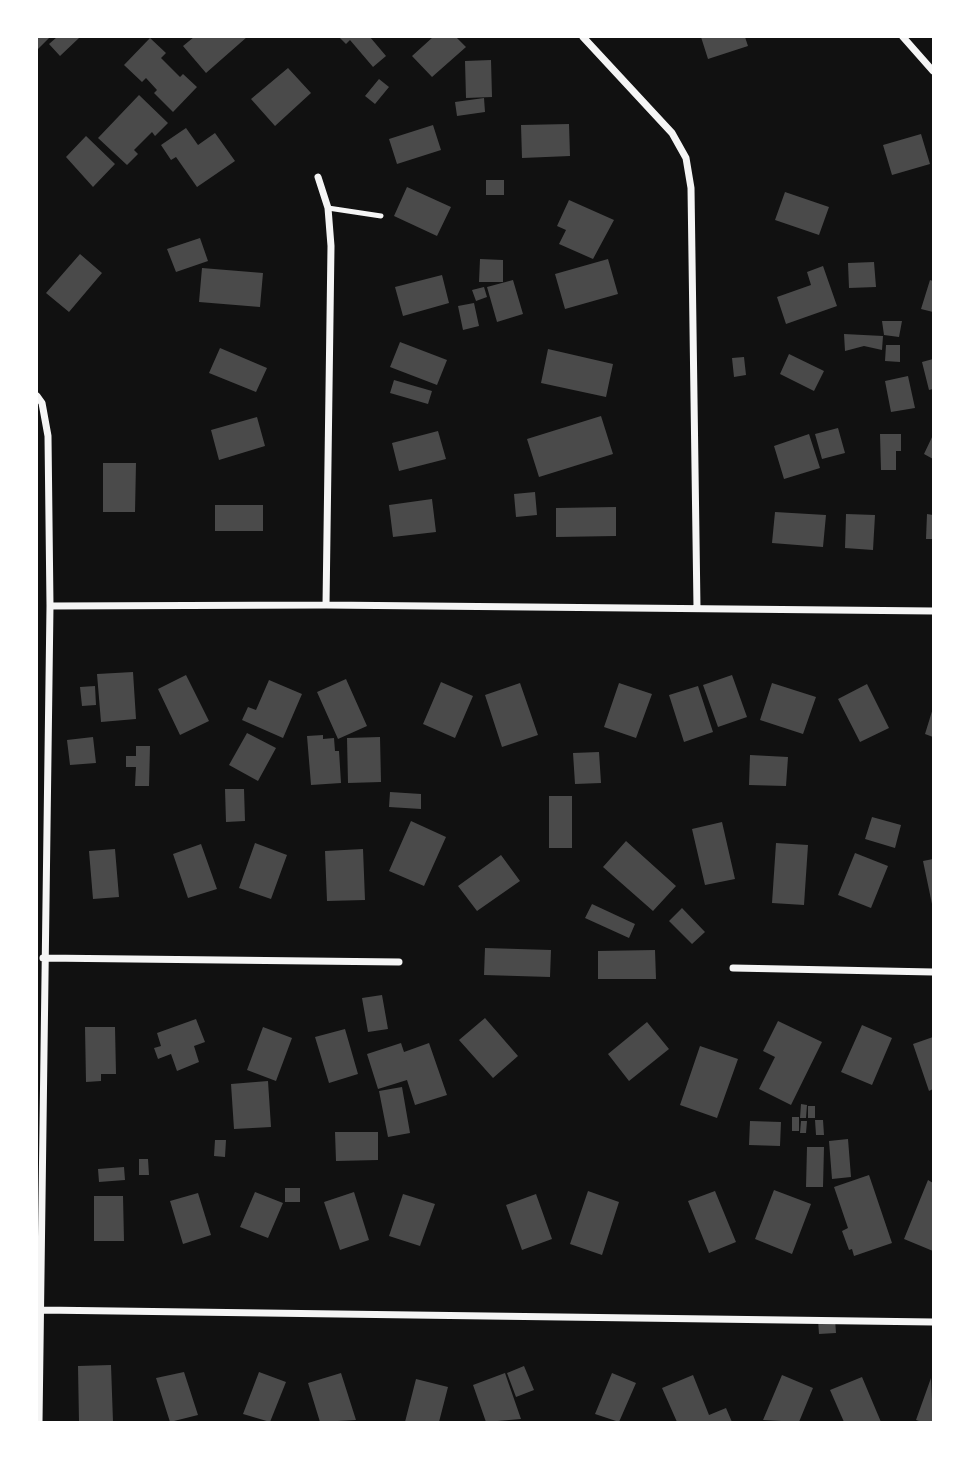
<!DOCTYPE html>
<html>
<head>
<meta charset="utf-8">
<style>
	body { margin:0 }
	#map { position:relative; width:970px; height:1459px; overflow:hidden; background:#111; font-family:Barlow,sans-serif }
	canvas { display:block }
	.frame { position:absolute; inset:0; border:38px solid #fff; pointer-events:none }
</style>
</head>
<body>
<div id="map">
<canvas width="970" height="1459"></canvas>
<div class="frame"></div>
</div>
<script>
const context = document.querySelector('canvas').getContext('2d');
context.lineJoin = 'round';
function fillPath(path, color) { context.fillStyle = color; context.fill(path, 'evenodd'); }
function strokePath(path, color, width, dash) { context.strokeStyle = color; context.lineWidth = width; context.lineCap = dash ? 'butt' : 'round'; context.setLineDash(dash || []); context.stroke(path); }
fillPath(new Path2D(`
	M37,37H50L37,50Z
	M57,37H78L79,38L60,56L49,44Z
	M194,37H247L206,73L183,46Z
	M339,37H370L386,56L373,67L350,40L346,44Z
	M433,37H456L466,47L432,77L412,56Z
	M701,37H745L748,46L708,59Z
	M150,38L166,53L161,58L180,77L183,74L197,87L173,112L154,93L157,90L146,78L142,82L124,65Z
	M491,60L492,97L466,98L465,61Z
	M288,68L311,93L275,126L251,99Z
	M379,79L389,87L375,104L365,96Z
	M139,95L168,123L155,136L152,132L134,150L138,154L127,165L98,138Z
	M484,98L485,112L457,116L455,102Z
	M569,124L570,156L522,158L521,125Z
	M433,125L441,150L397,164L389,139Z
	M186,128L198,145L215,133L235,161L197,187L176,157L171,160L161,145Z
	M921,134L930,164L892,175L883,145Z
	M86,136L115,164L93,187L66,157Z
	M486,180H504V195H486Z
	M407,187L451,207L437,236L394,216Z
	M785,192L829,207L819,235L775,220Z
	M569,200L614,220L593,259L559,244L566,230L557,226Z
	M200,238L208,261L176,272L167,249Z
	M80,254L102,273L69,312L46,293Z
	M480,259L503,260V282H479Z
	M608,259L618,294L565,309L555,274Z
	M874,262L876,287L849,288L848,263Z
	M823,266L837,306L786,324L777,297L811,285L807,272Z
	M202,268L263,273L260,307L199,302Z
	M442,275L449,303L403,316L395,287Z
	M513,280L523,314L497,322L487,287Z
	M930,280L933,281V312L921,309Z
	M484,287L487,297L476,301L472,290Z
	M474,303L479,326L463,330L458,306Z
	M882,321H902L899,337L884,335Z
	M844,334L883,336L882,350L864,346L845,351Z
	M400,342L447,360L437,385L390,367Z
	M886,345H900V362L885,361Z
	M220,348L267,368L256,392L209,373Z
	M548,349L613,364L606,397L541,383Z
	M789,354L824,371L814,391L780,374Z
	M744,357L746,375L734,377L732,358Z
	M933,359V389L929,390L922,362Z
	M908,376L915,408L891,412L885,381Z
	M394,380L432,391L428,404L390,393Z
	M601,416L613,454L539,477L527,439Z
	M257,417L265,446L219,460L211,430Z
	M838,428L845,453L822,459L815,434Z
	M438,431L446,459L399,471L392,443Z
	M809,434L820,468L784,479L774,446Z
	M880,434H901V451H896V470H881Z
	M933,435V459L924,454Z
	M103,463H136L135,512H103Z
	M535,492L537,515L516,517L514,494Z
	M432,499L436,532L393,537L389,505Z
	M215,505H263V531H215Z
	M616,507V536L556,537V508Z
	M775,512L826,515L823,547L772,543Z
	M846,514L875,515L873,550L845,548Z
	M927,514L933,515V539H926Z
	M133,672L136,719L101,722L97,674Z
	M186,675L209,721L180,735L158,689Z
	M732,675L747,717L718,727L703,685Z
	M346,679L367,726L338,739L317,692Z
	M269,680L302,694L283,738L242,720L248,707L256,710Z
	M441,682L473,696L455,738L423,724Z
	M520,683L538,735L502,747L485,695Z
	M619,683L652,694L636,738L604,727Z
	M772,683L816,697L803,734L760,720Z
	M867,684L889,728L860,742L838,699Z
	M95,686L96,705L82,706L80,687Z
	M698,686L713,732L684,742L669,695Z
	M933,708V737L925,734Z
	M247,733L276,748L258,781L229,765Z
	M323,735V739L334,738L335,751H339L341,783L311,785L307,736Z
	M93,737L96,763L70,765L67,740Z
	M380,737L381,782L348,783L347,738Z
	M136,746H150L149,786H135L136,767H126V756H136Z
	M599,752L601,783L575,784L573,753Z
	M750,755L788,757L786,786L749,785Z
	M225,789H244L245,821L226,822Z
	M390,792L421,794V809L389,807Z
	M549,796H572V848H549Z
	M872,817L901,825L895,848L865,839Z
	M411,821L446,837L424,886L389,871Z
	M722,822L735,879L705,885L692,829Z
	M626,841L676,886L653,911L603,867Z
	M255,843L287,855L271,899L239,888Z
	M776,843L808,845L804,905L772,903Z
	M201,844L217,889L188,898L173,854Z
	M115,849L119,897L93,899L89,851Z
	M363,849L365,900L327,901L325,851Z
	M855,853L888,866L871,908L838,895Z
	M501,855L520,881L477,911L458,886Z
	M933,859V904H932L923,861Z
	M592,904L635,924L629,938L585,918Z
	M682,908L705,932L692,944L669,921Z
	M485,948L551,950L550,977L484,975Z
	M655,950L656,979H598V951Z
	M382,995L388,1029L368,1032L362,998Z
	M485,1018L518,1056L493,1078L459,1040Z
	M196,1019L205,1042L194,1046L199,1062L177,1071L171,1054L158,1059L154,1048L161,1046L157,1033Z
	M778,1021L822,1042L791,1105L759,1089L775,1057L763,1051Z
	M647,1022L669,1049L629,1081L608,1054Z
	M862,1025L892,1038L872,1085L841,1072Z
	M85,1027H115L116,1074H101V1081L86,1082Z
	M263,1027L292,1038L276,1081L247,1070Z
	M345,1029L358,1074L329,1083L315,1037Z
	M933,1037V1089L929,1091L913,1044Z
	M401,1043L404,1052L429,1043L447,1095L415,1105L407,1080L378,1089L367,1054Z
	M700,1046L738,1059L717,1118L680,1105Z
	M268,1081L271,1127L234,1129L231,1084Z
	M402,1087L410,1133L388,1137L379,1091Z
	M801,1104L807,1105L806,1118H800Z
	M808,1106H815V1118H808Z
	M792,1117H799V1131H792Z
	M815,1120H823L824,1135H816Z
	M750,1121L781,1122L780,1146L749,1145Z
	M801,1121H807L806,1133H800Z
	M335,1132H378V1160L336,1161Z
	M848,1139L851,1177L832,1179L829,1141Z
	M215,1140H226L225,1157L214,1156Z
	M807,1147H824L823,1187H806Z
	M139,1159H148L149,1175H139Z
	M124,1167L125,1180L99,1182L98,1169Z
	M869,1175L892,1243L854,1256L852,1249L849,1250L842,1231L848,1228L834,1187Z
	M928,1180L933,1183V1251L904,1239Z
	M285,1188H300V1202H285Z
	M774,1190L811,1204L792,1254L755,1239Z
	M588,1191L619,1202L602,1255L570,1244Z
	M715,1191L736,1242L709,1253L688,1201Z
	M255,1192L283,1203L268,1238L240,1227Z
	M354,1192L369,1240L340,1250L324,1202Z
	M198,1193L211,1235L183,1244L170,1201Z
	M403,1194L435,1204L420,1246L389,1236Z
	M536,1194L552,1239L522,1250L506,1205Z
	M94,1196H123L124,1241H94Z
	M835,1319L836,1333L819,1334L818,1320Z
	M111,1365L113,1422H79L78,1366Z
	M524,1366L534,1390L516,1397L507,1373Z
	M184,1372L198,1415L170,1422L156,1378Z
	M259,1372L286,1382L270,1422L243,1414Z
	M341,1373L356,1420L320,1422L308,1383Z
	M505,1373L521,1419L486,1422L473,1385Z
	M612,1373L636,1383L619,1422L595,1414Z
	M693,1375L709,1415L726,1408L732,1422H677L662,1388Z
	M782,1375L813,1388L799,1422L763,1420Z
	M862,1377L881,1422H844L830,1390Z
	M931,1378L933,1422H922L916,1420Z
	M416,1379L448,1387L439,1422H405Z`), '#4a4a4a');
strokePath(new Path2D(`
	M328,208L381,216`), '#f5f5f5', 5);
strokePath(new Path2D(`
	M583,37L672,133L686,158L691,188L697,608
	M903,37L933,71
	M318,177L328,208L331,246L326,605
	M37,396L42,403L48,436L50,606L39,1422
	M50,606L326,605L933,611
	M43,958L399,962
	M733,968L933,972
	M41,1310L933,1322`), '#f5f5f5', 7);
</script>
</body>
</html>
